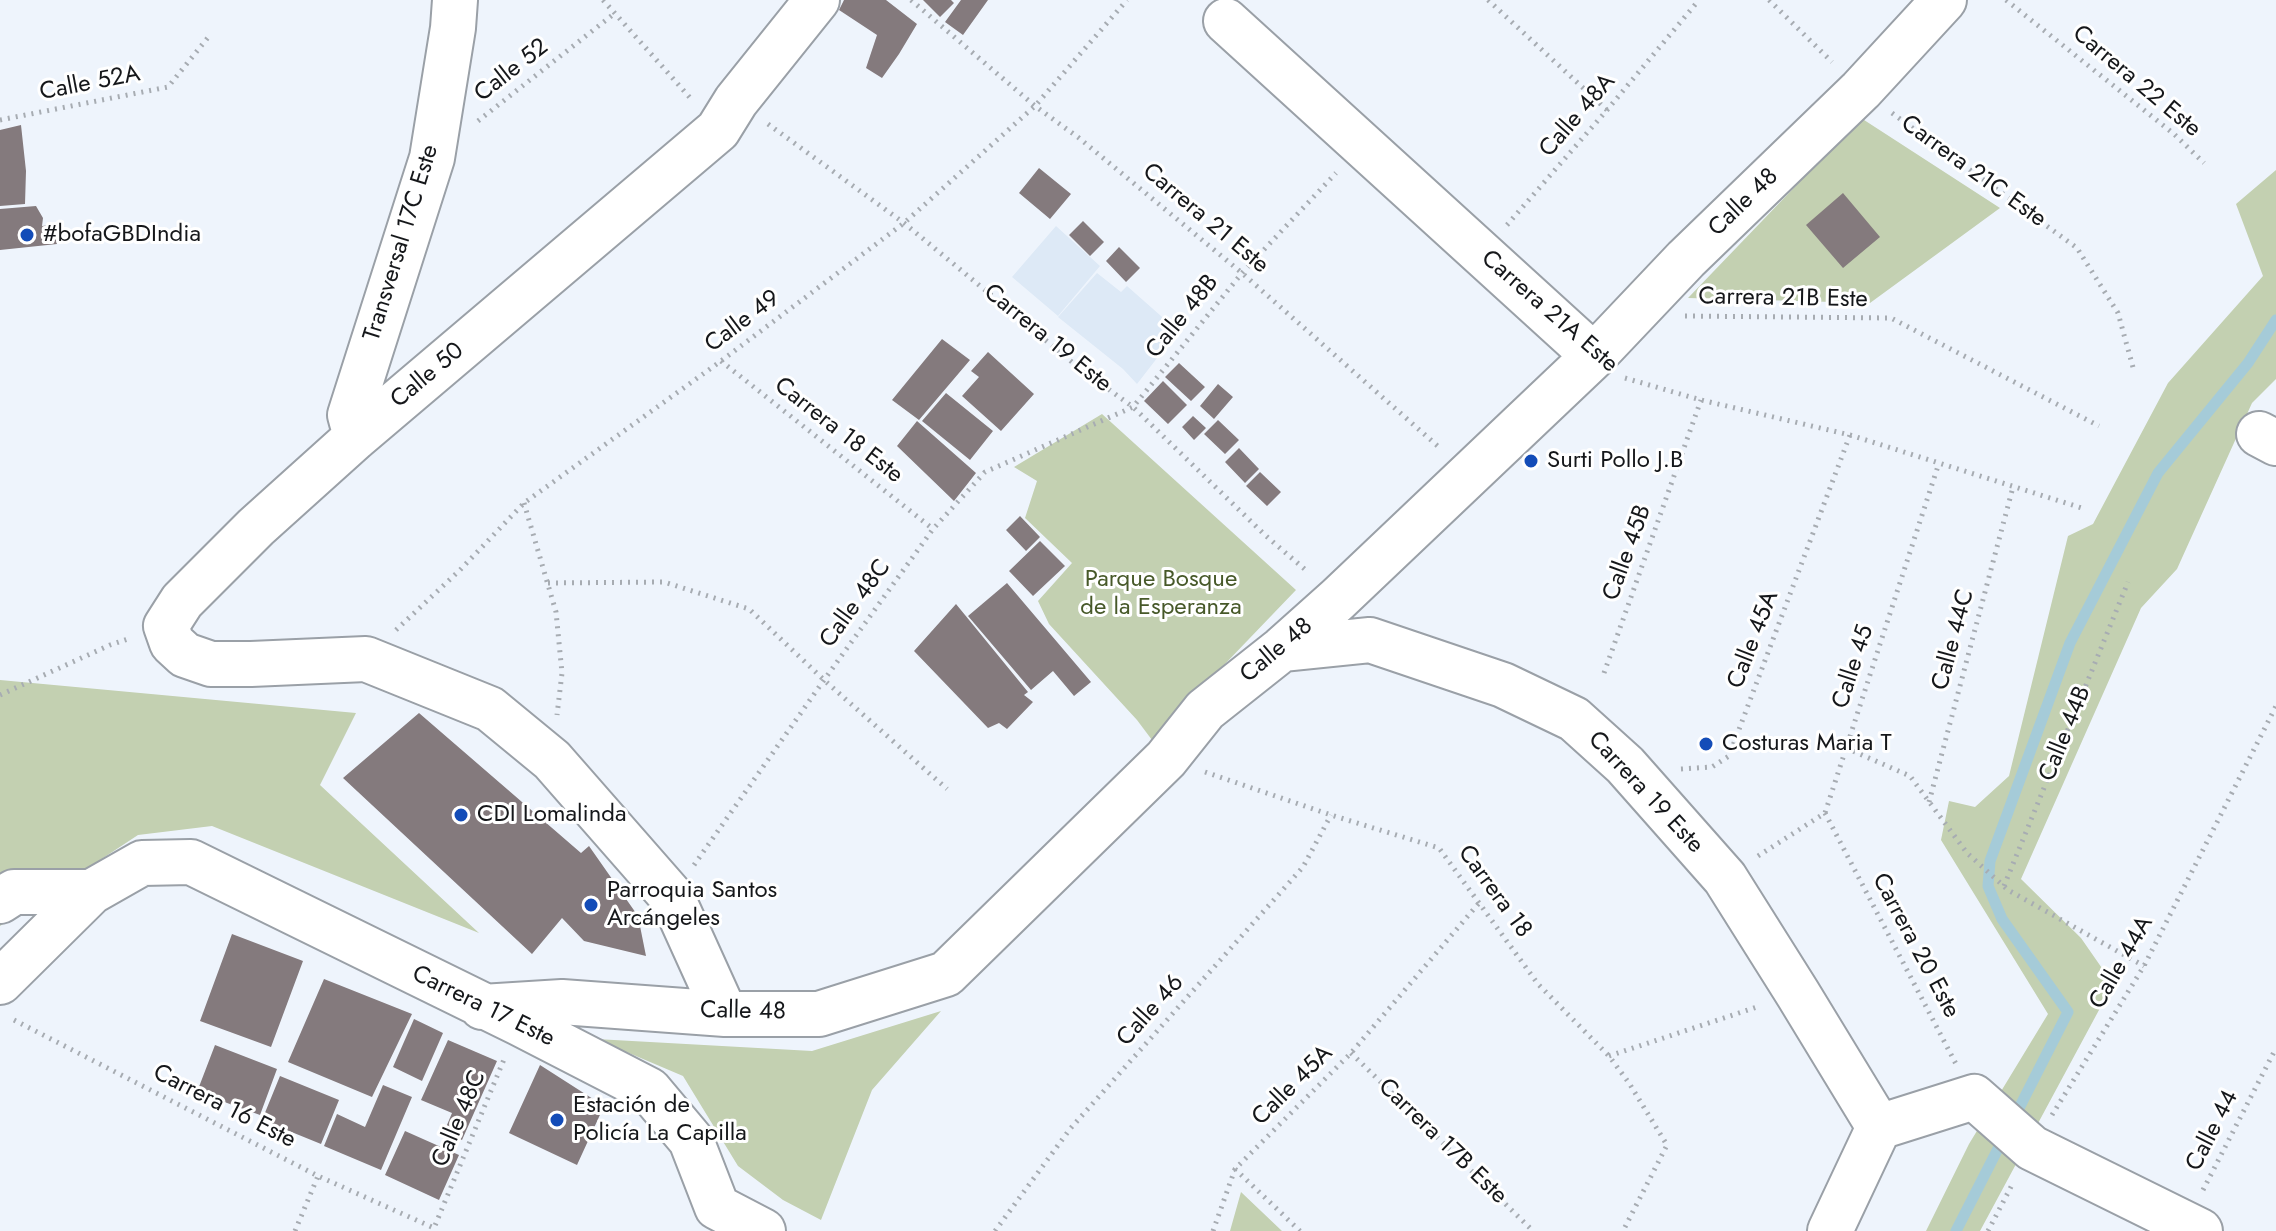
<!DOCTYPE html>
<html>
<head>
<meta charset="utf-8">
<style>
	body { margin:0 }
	canvas { display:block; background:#eef4fc }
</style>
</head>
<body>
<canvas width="2276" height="1231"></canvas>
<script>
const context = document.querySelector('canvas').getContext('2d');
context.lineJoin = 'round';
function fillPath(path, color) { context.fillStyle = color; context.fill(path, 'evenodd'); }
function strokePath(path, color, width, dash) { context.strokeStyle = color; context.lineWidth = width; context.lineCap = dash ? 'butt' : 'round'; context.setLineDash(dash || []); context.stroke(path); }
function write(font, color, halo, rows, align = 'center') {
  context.font = font + ' Jost,sans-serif'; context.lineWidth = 6; context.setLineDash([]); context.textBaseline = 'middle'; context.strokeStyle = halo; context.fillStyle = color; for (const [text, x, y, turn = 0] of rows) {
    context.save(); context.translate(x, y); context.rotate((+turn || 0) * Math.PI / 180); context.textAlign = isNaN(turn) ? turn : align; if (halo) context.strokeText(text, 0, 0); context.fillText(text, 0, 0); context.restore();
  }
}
fillPath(new Path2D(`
	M1056,226L1100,266L1058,316L1012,277Z
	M1097,273L1121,292L1127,286L1178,331L1137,384L1123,369L1058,317Z`), '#dde9f6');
fillPath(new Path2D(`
	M1861,118L2000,208L1870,303L1688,298Z
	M2276,170V379L2252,403L2177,569L2141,608L2021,879L2081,938L2113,984L1980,1231H1926L1969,1144L2048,1014L1941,840L1949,801L1975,807L2009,776L2068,536L2093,524L2168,383L2263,276L2236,204Z
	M1102,414L1296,590L1152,740L1137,720L1049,624L1038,601L1072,563L1025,518L1037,481L1014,467Z
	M0,680L356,713L320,785L479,933L212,826L138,835L0,926Z
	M941,1011L872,1090L821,1220L783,1200L738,1166L683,1076L596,1039L812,1051Z
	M1241,1192L1282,1231H1230Z`), '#c3d0b1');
strokePath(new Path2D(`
	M2014,1118L2068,1012L2002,919L1988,886L1990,861L2070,643L2158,473L2248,363L2276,320
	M1956,1231L2004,1137`), '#a5cbd8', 11);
fillPath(new Path2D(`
	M844,0H886L917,24L899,54L882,78L866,68L877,35L839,10Z
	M923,0H951L954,3L940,17Z
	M961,0H988L963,35L945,22Z
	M21,125L26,171L25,204L0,206V130Z
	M1039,168L1071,194L1050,219L1019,193Z
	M1843,193L1880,237L1843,268L1806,225Z
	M36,206L43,218L42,226L52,225L57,244L0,250V209Z
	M1083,221L1104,242L1090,256L1069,235Z
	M1119,247L1140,268L1126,282L1106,261Z
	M942,339L970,360L919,420L892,400Z
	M988,352L1034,394L1001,431L962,396L979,377L971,371Z
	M1179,363L1205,387L1191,401L1165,377Z
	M1163,381L1187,405L1168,424L1144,401Z
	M1218,384L1233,397L1214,419L1200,406Z
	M946,393L993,431L970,460L922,421Z
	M1193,416L1206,428L1194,440L1182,427Z
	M1218,420L1239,440L1225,454L1204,434Z
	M917,421L976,473L954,501L897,446Z
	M1239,448L1259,469L1245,483L1225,462Z
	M1260,472L1281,492L1267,506L1246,486Z
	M1020,516L1040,537L1026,551L1006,530Z
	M1040,541L1065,566L1033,596L1009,571Z
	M1007,583L1091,682L1074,696L1053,671L1031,690L968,616Z
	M956,604L1028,692L1024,695L1033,702L1007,729L999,723L988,728L914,651Z
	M419,713L581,853L589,846L638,916L646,956L584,941L562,918L532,954L343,778Z
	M232,934L303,961L271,1047L200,1021Z
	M324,979L412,1014L372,1097L288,1062Z
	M414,1019L443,1033L422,1081L393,1067Z
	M448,1040L497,1061L462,1140L444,1132L452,1113L421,1100Z
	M215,1045L277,1069L260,1115L197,1092Z
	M540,1065L604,1106L577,1165L509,1133Z
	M280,1076L339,1100L321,1144L262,1120Z
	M383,1085L412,1097L381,1170L324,1146L337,1114L365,1127Z
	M405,1131L459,1155L439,1200L385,1175Z`), '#847a7d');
const street = new Path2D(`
	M1226,21L1594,356
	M2259,434L2276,443
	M356,437L350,415L432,158L453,28L455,0
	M1282,649L1370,640L1503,685L1574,719L1625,765L1725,878L1798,994L1879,1127
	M0,901L14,892H91
	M0,982L91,892L142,863L191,862L519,1023L649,1090L691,1140L717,1207L763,1231
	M482,1007L562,1002L725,1014H819L946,974L1166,759L1205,710L1282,649L1338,599L1594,356L1686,259L1861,90L1944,0
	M725,1014L672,897L552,760L490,709L366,659L251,664H211L185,655L172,643L166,626L182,601L256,527L356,437L718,130L736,101L817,0
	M1879,1127L1974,1097L2032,1148L2200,1231
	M1830,1231L1879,1127`);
strokePath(street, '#9aa0a7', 48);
strokePath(new Path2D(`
	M603,0L693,101
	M911,0L1035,106L1079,138L1242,273L1441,449
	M1488,0L1607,110
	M1769,0L1832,62
	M2006,0L2174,134L2204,163
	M1892,113L2077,248L2118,313L2134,371
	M0,120L168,87L210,35
	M478,121L615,13
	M768,124L904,223L1078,367L1133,407L1266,536L1308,572
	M1507,225L1607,110L1699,0
	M1685,316L1891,318L2099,426
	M721,361L933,529
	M1625,378L1701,400L1850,435L2085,509
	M524,503L556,612L562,673L557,715
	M548,583L664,582L749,609L824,680L947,789
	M396,630L460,570L524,503L721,361L904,223L1035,106L1127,0
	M1604,673L1701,400
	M0,695L110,645L131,638
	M1846,748L1910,776L1967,853L2008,890L2144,966
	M1681,769L1712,767L1729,756L1850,435
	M1205,772L1331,815L1439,848L1538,984L1609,1056L1629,1083L1667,1145L1623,1231
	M1929,802L2013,487
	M1825,813L1956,1064
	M1758,856L1825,813L1939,463
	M694,865L824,680L933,529L985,472L1133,407L1242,273L1336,173
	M2004,886L2128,582
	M14,1020L318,1176L434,1228L505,1057
	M1351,1053L1533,1231
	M1609,1056L1760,1006
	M2052,1115L2144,966L2276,706
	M1235,1169L1300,1231
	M2203,1190L2276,1048
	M295,1231L318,1176
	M995,1231L1070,1129L1303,867L1331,815
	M1213,1231L1235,1169L1351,1053L1479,903
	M1988,1231L2013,1183`), '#a7acb2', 5, [2, 6]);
strokePath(street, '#fff', 44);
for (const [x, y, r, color] of [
	[27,235,8,"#134cb8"],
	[1531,461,8,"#134cb8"],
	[1706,744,8,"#134cb8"],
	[461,815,8,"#134cb8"],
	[591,905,8,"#134cb8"],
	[557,1120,8,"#134cb8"]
]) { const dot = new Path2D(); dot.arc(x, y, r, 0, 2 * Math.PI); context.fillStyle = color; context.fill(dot); strokePath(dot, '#fff', 3); }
write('24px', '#15171a', '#fff', [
	["Calle 52",512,71,-38],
	["Carrera 22 Este",2136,82,40],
	["Calle 52A",90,84,-11],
	["Calle 48A",1578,116,-49],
	["Carrera 21C Este",1973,172,36],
	["Calle 48",1744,203,-44],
	["Carrera 21 Este",1205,219,40],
	["Transversal 17C Este",402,243,-73],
	["Carrera 21B Este",1783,299,1],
	["Carrera 21A Este",1549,312,41],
	["Calle 48B",1183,317,-51],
	["Calle 49",743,322,-37],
	["Carrera 19 Este",1047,339,39],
	["Calle 50",428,376,-40],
	["Carrera 18 Este",838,431,38],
	["Calle 45B",1628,553,-70],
	["Calle 48C",856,604,-54],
	["Calle 45A",1754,640,-69],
	["Calle 44C",1954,640,-75],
	["Calle 48",1277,651,-40],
	["Calle 45",1854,667,-72],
	["Calle 44B",2066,734,-68],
	["Carrera 19 Este",1645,793,47],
	["Carrera 18",1494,892,54],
	["Carrera 20 Este",1915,946,62],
	["Calle 44A",2122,963,-60],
	["Carrera 17 Este",483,1007,26],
	["Calle 46",1151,1011,-48],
	["Calle 48",743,1012,1],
	["Calle 45A",1293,1086,-45],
	["Carrera 16 Este",224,1107,27],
	["Calle 48C",460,1119,-67],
	["Calle 44",2213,1131,-63],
	["Carrera 17B Este",1442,1142,44]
]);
write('24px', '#15171a', '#fff', [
	["#bofaGBDIndia",43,235],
	["Surti Pollo J.B",1547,461],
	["Costuras Maria T",1722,744],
	["CDI Lomalinda",477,815],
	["Parroquia Santos",607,891],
	["Arcángeles",607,919],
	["Estación de",573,1106],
	["Policía La Capilla",573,1134]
], 'left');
write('24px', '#475929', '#fff', [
	["Parque Bosque",1161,580],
	["de la Esperanza",1161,608]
]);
</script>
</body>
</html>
